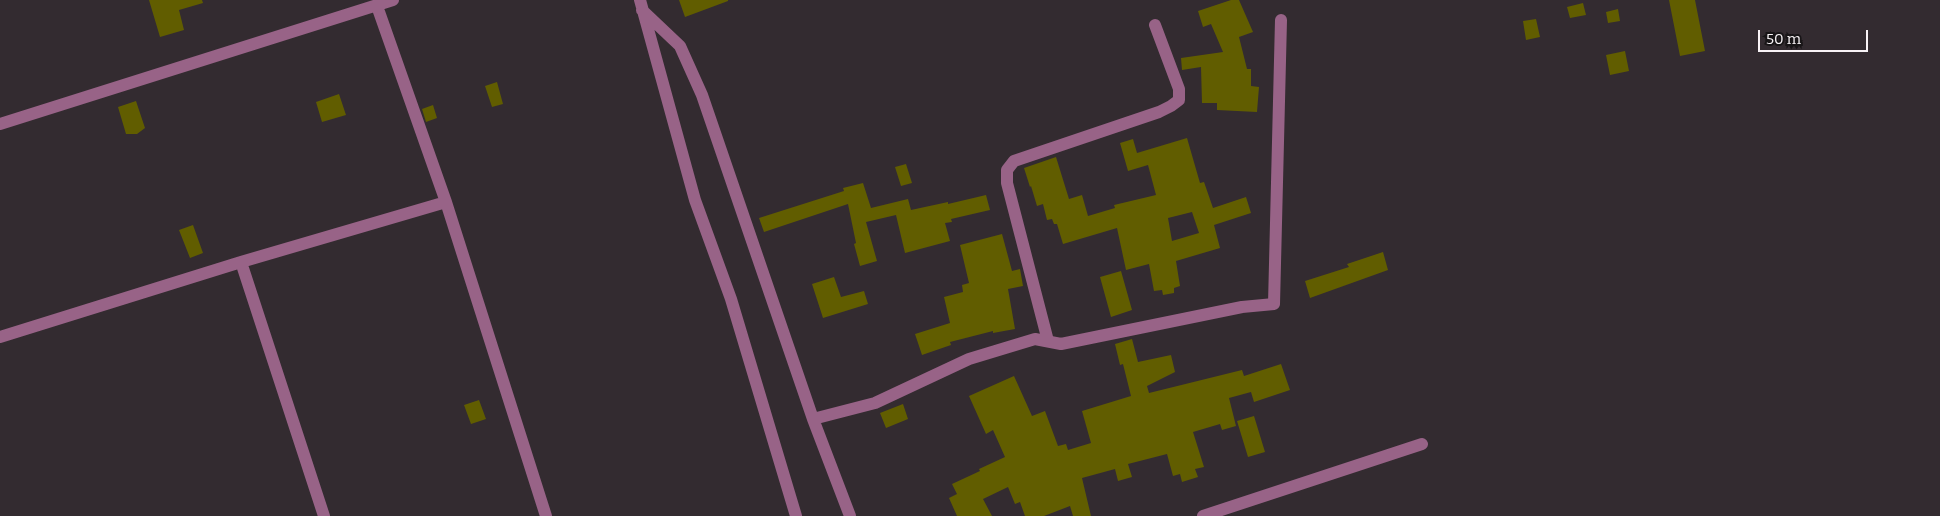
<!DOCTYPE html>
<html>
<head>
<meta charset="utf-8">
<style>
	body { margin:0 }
	#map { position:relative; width:1940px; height:516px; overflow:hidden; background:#332b30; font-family:Bitter,serif }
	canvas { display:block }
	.scale { position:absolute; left:1758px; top:30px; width:110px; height:22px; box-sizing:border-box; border:2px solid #f8f3f6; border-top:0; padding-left:6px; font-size:15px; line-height:18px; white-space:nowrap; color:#f8f3f6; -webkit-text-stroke:4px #181517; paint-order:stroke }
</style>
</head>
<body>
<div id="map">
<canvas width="1940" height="516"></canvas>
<div class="scale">50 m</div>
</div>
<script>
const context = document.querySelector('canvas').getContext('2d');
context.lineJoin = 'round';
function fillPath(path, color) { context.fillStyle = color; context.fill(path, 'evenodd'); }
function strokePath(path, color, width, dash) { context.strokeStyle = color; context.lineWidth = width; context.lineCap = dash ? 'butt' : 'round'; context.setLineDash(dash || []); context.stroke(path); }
fillPath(new Path2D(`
	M149,0H202L203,3L179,10L184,30L160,37Z
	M679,0H728V1L685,17Z
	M1231,0H1239L1253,32L1239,37L1247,69H1251V86L1259,87L1257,112L1217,110V103H1202L1201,67L1182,70L1181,58L1223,52L1211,24L1203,27L1198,11Z
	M1669,0H1695L1705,51L1680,56Z
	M1583,3L1586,15L1570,18L1567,7Z
	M1618,9L1620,21L1608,23L1606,12Z
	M1536,19L1540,37L1526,40L1523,21Z
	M1625,51L1629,71L1610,75L1606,55Z
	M497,82L503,104L492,107L485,86Z
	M339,94L346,115L322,122L316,102Z
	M136,101L145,128L137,134H126L118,107Z
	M433,105L437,118L426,122L422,109Z
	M1187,138L1200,183L1204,182L1213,208L1246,197L1251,213L1214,225L1220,248L1176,261L1180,286L1174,288V293L1163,295L1162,290L1154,291L1149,264L1126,270L1117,228L1063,244L1057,224H1054L1052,219L1047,220L1043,204L1037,206L1031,186L1030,187L1024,168L1056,157L1069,199L1082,195L1088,216L1115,208L1114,205L1156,195L1148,165L1128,171L1120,143L1133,139L1137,153ZM1192,212L1199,233L1172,241L1168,218Z
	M906,164L912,183L901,186L895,167Z
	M863,183L871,208L908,199L911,210L948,202V204L986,195L990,210L951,219L952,222L945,223L950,241L905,253L896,215L866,222L877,261L860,266L854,244L856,243L848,204L764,232L759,218L844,191L843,188Z
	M193,225L203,253L190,258L179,230Z
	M1002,234L1012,271L1020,269L1023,286L1008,289L1015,329L993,333V331L950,342L951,345L922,355L915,334L950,323L944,297L963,292L962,285L969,283L960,245Z
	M1383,252L1388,270L1310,298L1305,281L1349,267L1347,264Z
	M1121,271L1132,310L1111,317L1100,277Z
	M834,277L841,297L864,291L868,304L823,318L812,284Z
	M1132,339L1138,362L1171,355L1175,372L1147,386L1149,393L1242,370L1244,376L1281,364L1290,390L1254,402L1251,392L1229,398L1236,426L1222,430L1220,424L1193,432L1204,467L1195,469L1198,477L1182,482L1180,474L1173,476L1167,454L1128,464L1132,477L1118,481L1115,469L1082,478L1091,516H1073L1070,506L1044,516H1025L1020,502L1015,504L1008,487L983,499L992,516H957L949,498L957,494L952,484L980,471L979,469L1005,457L993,430L986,434L969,396L1014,376L1032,416L1045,411L1058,446L1066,444L1068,450L1091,443L1082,411L1131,396L1123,364L1120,365L1115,344Z
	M479,400L486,419L471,424L464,405Z
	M903,404L908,419L886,428L880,413Z
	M1254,416L1265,452L1248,457L1237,421Z`), '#615d00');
strokePath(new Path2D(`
	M640,0L695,200L731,299L796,516
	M377,6L446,202L546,516
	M642,10L680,46L702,95L813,419L850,516
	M0,124L393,0
	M241,262L324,516
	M0,337L241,262L446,202
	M1048,341L1007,183V170L1014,161L1159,112L1171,106L1179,100V89L1155,25
	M813,419L875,403L969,359L1035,339L1061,344L1242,307L1274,304L1281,20
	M1203,516L1422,444`), '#986387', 12);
</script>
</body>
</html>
